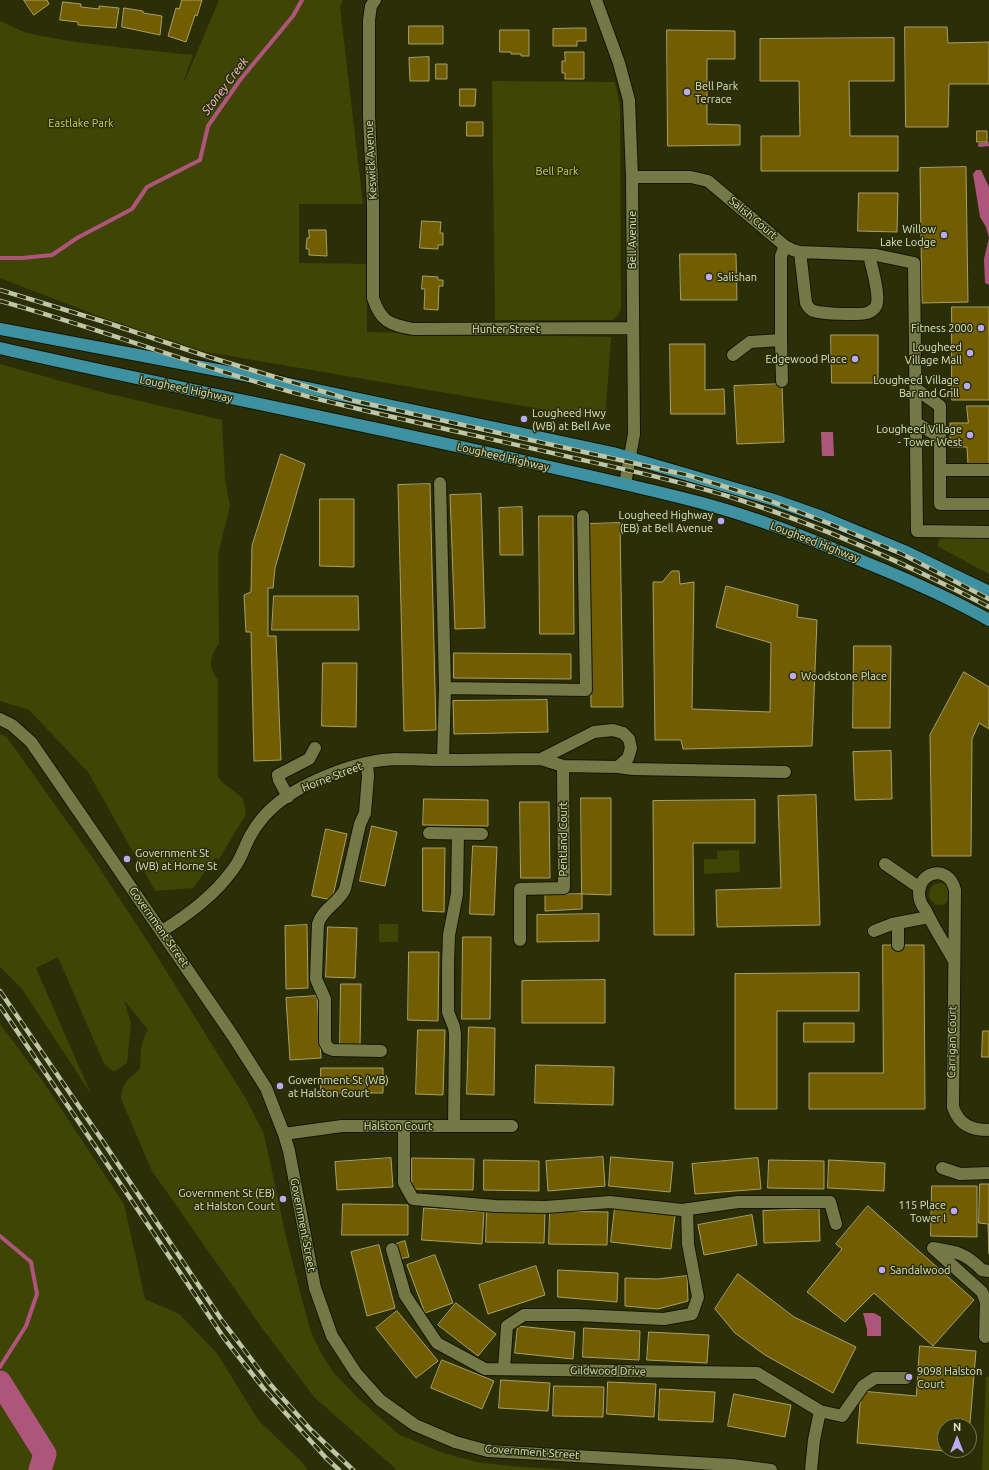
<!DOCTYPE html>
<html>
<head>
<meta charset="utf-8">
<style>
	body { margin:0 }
	#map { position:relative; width:989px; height:1470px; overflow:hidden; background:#2b2f07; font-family:Ubuntu,sans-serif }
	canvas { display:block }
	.north { position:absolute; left:937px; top:1418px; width:40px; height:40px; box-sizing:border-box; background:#2b2f07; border:1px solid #737754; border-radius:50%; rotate:0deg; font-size:11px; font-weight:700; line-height:16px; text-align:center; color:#dfe4c8 }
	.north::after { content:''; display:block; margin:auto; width:14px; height:18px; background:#bcaaf6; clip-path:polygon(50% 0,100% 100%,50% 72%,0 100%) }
</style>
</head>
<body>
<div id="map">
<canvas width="989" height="1470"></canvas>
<div class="north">N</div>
</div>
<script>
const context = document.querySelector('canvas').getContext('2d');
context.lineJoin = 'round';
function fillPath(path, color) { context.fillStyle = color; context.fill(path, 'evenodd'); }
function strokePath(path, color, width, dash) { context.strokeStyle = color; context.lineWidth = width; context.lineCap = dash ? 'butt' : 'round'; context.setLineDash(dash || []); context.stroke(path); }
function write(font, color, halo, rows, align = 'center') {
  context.font = font + ' Ubuntu,sans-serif'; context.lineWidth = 3; context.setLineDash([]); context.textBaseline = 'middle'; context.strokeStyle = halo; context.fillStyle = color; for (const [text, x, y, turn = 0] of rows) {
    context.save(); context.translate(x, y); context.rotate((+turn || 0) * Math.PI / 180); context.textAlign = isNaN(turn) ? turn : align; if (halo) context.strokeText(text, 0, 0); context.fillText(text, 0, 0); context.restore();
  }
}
fillPath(new Path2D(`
	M219,0H343L340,7L363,204H299V263L367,264V332L611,337L605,420L206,352L101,317L0,278V21L26,33L69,41L125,48L193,55L183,82L186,78Z
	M492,81L615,82L619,100L620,112L621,308L618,315L613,320H495Z
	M0,364L101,392L222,420L225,479L230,506L218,555L219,643C210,658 207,665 218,680V777L222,782L243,798L246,814L219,859L215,858L193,888L155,891L88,772L29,710L0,701Z
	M944,535H989V574L937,546L940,538Z
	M0,734L6,736L95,861L150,945L246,1099L264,1134L286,1237L304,1307L311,1332L321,1353L334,1373L357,1397L398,1434L443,1453L477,1462L510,1466L569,1470H397L315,1398L262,1328L152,1171L121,1099C122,1081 128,1080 140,1069C141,1056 140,1040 148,1030L124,1000L131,1023L127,1063L114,1072L104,1064L58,957L36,968L91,1094L22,989L0,967Z
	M739,850L740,872L704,874V859H717V851Z
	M929 894a11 11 0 1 1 22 0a11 11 0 1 1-22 0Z
	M379,924H398V942H379Z
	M0,1024L42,1080L124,1204L145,1299L179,1314L216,1352L259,1421L299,1459L308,1470H0Z
	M986,1377H989V1470H982Z`), '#3f4504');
fillPath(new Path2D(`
	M976,170H981L989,187V285L985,283L984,259L989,238L986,227L980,217L973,174Z
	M821,432H833L834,456H822Z
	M863,1313H874L881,1317V1336H867V1329Z`), '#ae557b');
strokePath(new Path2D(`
	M980,145L989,144
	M0,258H22L52,255L77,238L132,209L147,187L200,160L208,126L240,80L293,16L302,0
	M0,1236L31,1262L37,1294L26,1326L0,1367`), '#ae557b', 4);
strokePath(new Path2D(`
	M0,1382L45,1454L40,1470`), '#ae557b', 23);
const building = new Path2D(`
	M24,0H47L49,4L34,15Z
	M182,0H202L197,16L195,15L186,42L168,36L176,8L179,9Z
	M63,2L81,4V7L99,9V6L119,8L116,28L78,25V22L60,20Z
	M124,8L143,11V13L162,16L160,35L122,27Z
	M409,26H443V44H409Z
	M905,27H947L948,43L989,42V84H949L948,127H906Z
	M576,28H586V41H577V46H553V29Z
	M500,30H529V56H521V54H511V52H500Z
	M667,30L735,31V59H707V124L740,125V145L668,146Z
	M894,38V81H849L850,136H898V171H761V136H800L799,81H760V39Z
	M565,52H584V79H565V73H562V61H565Z
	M429,57V81H410L409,58Z
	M436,64H447V79H436Z
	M460,89H476L475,106H460Z
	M467,122H483V136H467Z
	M977,131H987V142H977Z
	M966,167L968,302L922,303L920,168Z
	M859,193H898L897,232L858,231Z
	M422,221L441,222L440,233H443V245H438V249L420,248Z
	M309,230H326L327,256L309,255V249H306L307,238H309Z
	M680,254H736L737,300H681Z
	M423,276L438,277V280H443V286H439L438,310L424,309L425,289H422Z
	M952,307H989V400H952Z
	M831,335H878V383H832Z
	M670,344H705V390L724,389L725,414H671Z
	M782,384L784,442L737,444L734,386Z
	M967,406H989V464H968L967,447H950V423H968Z
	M281,454L305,464L275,568L273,588H268V636H276L281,760L254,761L251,632H246L244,595L251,592L252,546Z
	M430,484L436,730L404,731L398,485Z
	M481,494L485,628L455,629L450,495Z
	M320,499H354V567L320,566Z
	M522,507L523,555H500L499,508Z
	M539,516H573L574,634H540Z
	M620,523L623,707H591L588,524Z
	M672,571H679L680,584L694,582L692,709L770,712L771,643L716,627L726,586L798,605L797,617L817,620L812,746L683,749L681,740H655L653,582H662Z
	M274,596H358L359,630H272Z
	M854,646H891L890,728H853Z
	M454,653L571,654V679L454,678Z
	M323,663H357L356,727L322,726Z
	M964,672L989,687V729L979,723L972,739L971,856H932L930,735Z
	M547,700L548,732L454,734L453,701Z
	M891,751L892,799L855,800L853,752Z
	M816,795L820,925L717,927L716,890L781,888L778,796Z
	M581,798H611V895L582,894Z
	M424,799L488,800V826L423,825Z
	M755,800V843H693L694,935H654L653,801Z
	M520,802H549L550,878H521Z
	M372,826L397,832L385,886L360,881Z
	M326,829L347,834L332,900L312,896Z
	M473,846L497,847L494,915L470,914Z
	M423,848H445L444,912L423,911Z
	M582,894V909L545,911V895Z
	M599,914V941L537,942V915Z
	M307,925L308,988L286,989L285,926Z
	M328,927L357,928L355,978L326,977Z
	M463,937H491L490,1019H462Z
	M883,945H924L925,1109H809V1073H883Z
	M409,952H439L438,1021L408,1020Z
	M859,973V1011H777V1109H735V974Z
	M605,980V1023H522V981Z
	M341,984H361L360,1048L340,1047Z
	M317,996L321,1058L290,1060L286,998Z
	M804,1023H854V1042H804Z
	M469,1027L495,1028L494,1095L467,1094Z
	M418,1030H445L443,1095L416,1094Z
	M983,1031H989V1057H982Z
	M536,1065L614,1067L613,1105L535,1103Z
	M321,1068H383V1093H321Z
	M603,1157L605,1186L548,1191L546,1161Z
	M611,1157L673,1162L670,1192L609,1186Z
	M391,1158L393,1187L337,1190L335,1162Z
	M412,1158L474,1159L473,1190L412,1189Z
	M758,1158L761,1189L695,1194L692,1164Z
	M484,1160L539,1161V1191L484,1190Z
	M769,1160L824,1161V1189L768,1188Z
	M829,1160L885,1163L884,1191L828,1188Z
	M980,1184H989V1254L988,1224L979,1223Z
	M932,1186H977V1237L931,1236Z
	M343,1204L408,1205V1235H342Z
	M868,1206L974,1300L933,1346L874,1293L845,1322L807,1292L842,1249L836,1244Z
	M424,1208L484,1212L482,1244L422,1240Z
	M615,1208L675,1215L671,1249L611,1242Z
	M819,1209L820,1241L764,1243L763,1211Z
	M487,1211L545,1212L544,1243L486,1242Z
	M550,1211L608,1212L607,1245L549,1244Z
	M752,1215L757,1245L704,1255L698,1225Z
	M405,1241L409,1257L399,1259L396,1244Z
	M379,1245L395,1308L367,1316L351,1252Z
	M435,1255L453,1303L425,1313L407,1265Z
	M536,1266L545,1295L488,1314L479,1285Z
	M558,1270L618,1273L617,1302L558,1297Z
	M738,1274L794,1317L856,1347L833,1393L765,1355L735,1333L715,1309Z
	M687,1276L688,1301L658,1309L625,1306V1278L657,1279Z
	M456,1303L496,1334L478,1356L438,1325Z
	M397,1311L438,1361L416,1378L376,1328Z
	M518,1326L575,1332L573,1359L515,1353Z
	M584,1328L640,1331L639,1360L583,1357Z
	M649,1332L709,1335L707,1363L647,1360Z
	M920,1346L976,1351L969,1435V1426H945V1450H968L967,1453L857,1443L861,1391L916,1396Z
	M442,1360L494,1381L482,1409L431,1388Z
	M501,1380L550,1383L548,1411L499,1408Z
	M608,1382L656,1384L654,1417L607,1414Z
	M554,1386L604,1387L603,1417L553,1416Z
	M660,1389L715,1392L713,1422L659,1420Z
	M734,1394L791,1405L785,1437L728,1426Z`);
fillPath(building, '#715e02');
strokePath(building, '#ac9e69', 1);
const minor = new Path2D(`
	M375,0L371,6L369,20V116L373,204V298C381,322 389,324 413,329L633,328
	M596,0L619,63L629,100L632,177L634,434L625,484
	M632,177H691L708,181L785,246L793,250L800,252L876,255L914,263L917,531L989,532
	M800,252L806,303C808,307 810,310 814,311C823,314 858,315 867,313C870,312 875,309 876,306C881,297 871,265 869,255
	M781,340L782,381
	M733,355L750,342L781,340V256L785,246
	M916,389L940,406V437
	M916,423L940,437V504H989
	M940,470H989
	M440,483L445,688L586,690L583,516
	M0,719L12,725L31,742L233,1036L266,1088L284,1134L289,1151L315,1288L332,1336L356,1373L380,1400L415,1425L455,1442L488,1451L732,1465L771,1470
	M613,730L623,733L629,739L631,748L628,758L618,767L563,766L541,759L594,732Z
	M443,760L445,688
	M367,763L368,776L365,813L360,824L345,889C338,904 322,909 318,924L316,979L325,999V1042L328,1048L333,1050L381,1051
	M618,767L633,769L785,772
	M288,797L279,780L278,775L309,759L315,748
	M429,833L482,834
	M885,864L920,888
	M898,923V945
	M162,931C189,914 215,895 234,868C242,858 245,844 252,833C256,826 263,817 269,811C296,784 357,760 396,759C412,759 428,760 444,760C476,760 509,759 541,759
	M874,931L892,924L929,917
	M520,940V889L564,888L563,766
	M953,959C944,943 934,928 926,911C924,908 921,904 920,900C913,873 948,861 955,890L953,1107C959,1125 971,1130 989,1130
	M404,1126V1183L413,1199L495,1206L546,1207L610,1202L682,1210L738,1202H830L836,1224
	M454,1126L455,1034L454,1027L448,1012V963L449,935L457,894L458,834
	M284,1134L342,1126H512
	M942,1168L960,1174L989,1173
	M933,1248L982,1292L986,1302L985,1337
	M933,1248C957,1252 965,1253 982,1270L989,1271
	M392,1249L405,1295L437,1343L485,1369L757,1373L820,1411L814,1440L811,1470
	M504,1369L507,1326L524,1315H577L664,1319L692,1314L698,1297L688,1244L687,1209
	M820,1411L842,1416L863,1386L875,1378H906`);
const major = new Path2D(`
	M0,329L270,380L613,453L774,500L822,517L904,551L989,592
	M0,348C168,386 337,419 506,457C571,472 637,486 702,503C758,518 814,540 867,563C909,580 950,598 989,620`);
strokePath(minor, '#141600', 14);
strokePath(major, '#141600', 14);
strokePath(minor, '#737a47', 12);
strokePath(major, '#3e91a1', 12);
const rail = new Path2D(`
	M0,290L108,323L209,357L351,400L687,475L768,500L828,523L902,554L989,599
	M0,301C112,332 221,376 334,403C415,423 497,440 578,459C632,471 687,483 740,500C826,528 909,565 989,607
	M0,991L102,1140L221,1319L270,1384L311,1430L353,1470
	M0,1006L95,1146L224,1338L264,1389L326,1458L339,1470`);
strokePath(rail, '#c0c5a7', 4.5);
strokePath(rail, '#2b2f07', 3, [9]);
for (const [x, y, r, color] of [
	[687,92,4,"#bcaaf6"],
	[944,235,4,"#bcaaf6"],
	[709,277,4,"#bcaaf6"],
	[981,328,4,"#bcaaf6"],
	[970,353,4,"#bcaaf6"],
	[855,359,4,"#bcaaf6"],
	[967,386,4,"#bcaaf6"],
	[524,419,4,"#bcaaf6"],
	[970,435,4,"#bcaaf6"],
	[721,521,4,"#bcaaf6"],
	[793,676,4,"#bcaaf6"],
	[127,859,4,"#bcaaf6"],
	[280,1086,4,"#bcaaf6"],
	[283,1199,4,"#bcaaf6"],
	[954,1211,4,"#bcaaf6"],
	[882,1270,4,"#bcaaf6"],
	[909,1377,4,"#bcaaf6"]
]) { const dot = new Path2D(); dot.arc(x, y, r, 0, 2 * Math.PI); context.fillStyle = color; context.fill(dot); strokePath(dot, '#2b2f07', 1.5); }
write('11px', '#dfe4c8', '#2b2f07', [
	["Bell Park",695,86,"left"],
	["Terrace",695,99,"left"],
	["Willow",936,229],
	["Lake Lodge",936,242],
	["Salishan",717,277,"left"],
	["Fitness 2000",973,328],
	["Lougheed",962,347],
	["Village Mall",962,360],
	["Edgewood Place",847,359],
	["Lougheed Village",959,380],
	["Bar and Grill",959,393],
	["Lougheed Hwy",532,413,"left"],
	["(WB) at Bell Ave",532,426,"left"],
	["Lougheed Village",962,429],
	["- Tower West",962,442],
	["Lougheed Highway",713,515],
	["(EB) at Bell Avenue",713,528],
	["Woodstone Place",801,676,"left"],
	["Government St",135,853,"left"],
	["(WB) at Horne St",135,866,"left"],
	["Government St (WB)",288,1080,"left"],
	["at Halston Court",288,1093,"left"],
	["Government St (EB)",275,1193],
	["at Halston Court",275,1206],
	["115 Place",946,1205],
	["Tower I",946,1218],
	["Sandalwood",890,1270,"left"],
	["9098 Halston",917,1371,"left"],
	["Court",917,1384,"left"]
], 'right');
write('11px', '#c6d452', '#2b2f07', [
	["Eastlake Park",81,123],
	["Bell Park",557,171]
]);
write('11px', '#dfe4c8', '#2b2f07', [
	["Keswick Avenue",371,160,-93],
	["Salish Court",753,218,40],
	["Bell Avenue",632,240,-90],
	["Hunter Street",506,329],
	["Lougheed Highway",186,389,12],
	["Lougheed Highway",503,457,13],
	["Lougheed Highway",815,542,21],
	["Horne Street",332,777,-21],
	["Pentland Court",563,839,-90],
	["Government Street",159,927,55],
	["Carrigan Court",952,1042,-89],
	["Halston Court",398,1126],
	["Government Street",303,1225,79],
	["Gildwood Drive",608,1371,1],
	["Government Street",532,1452,4]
]);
write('italic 12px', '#f4c2d4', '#2b2f07', [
	["Stoney Creek",225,86,-53]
]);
</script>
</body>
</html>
